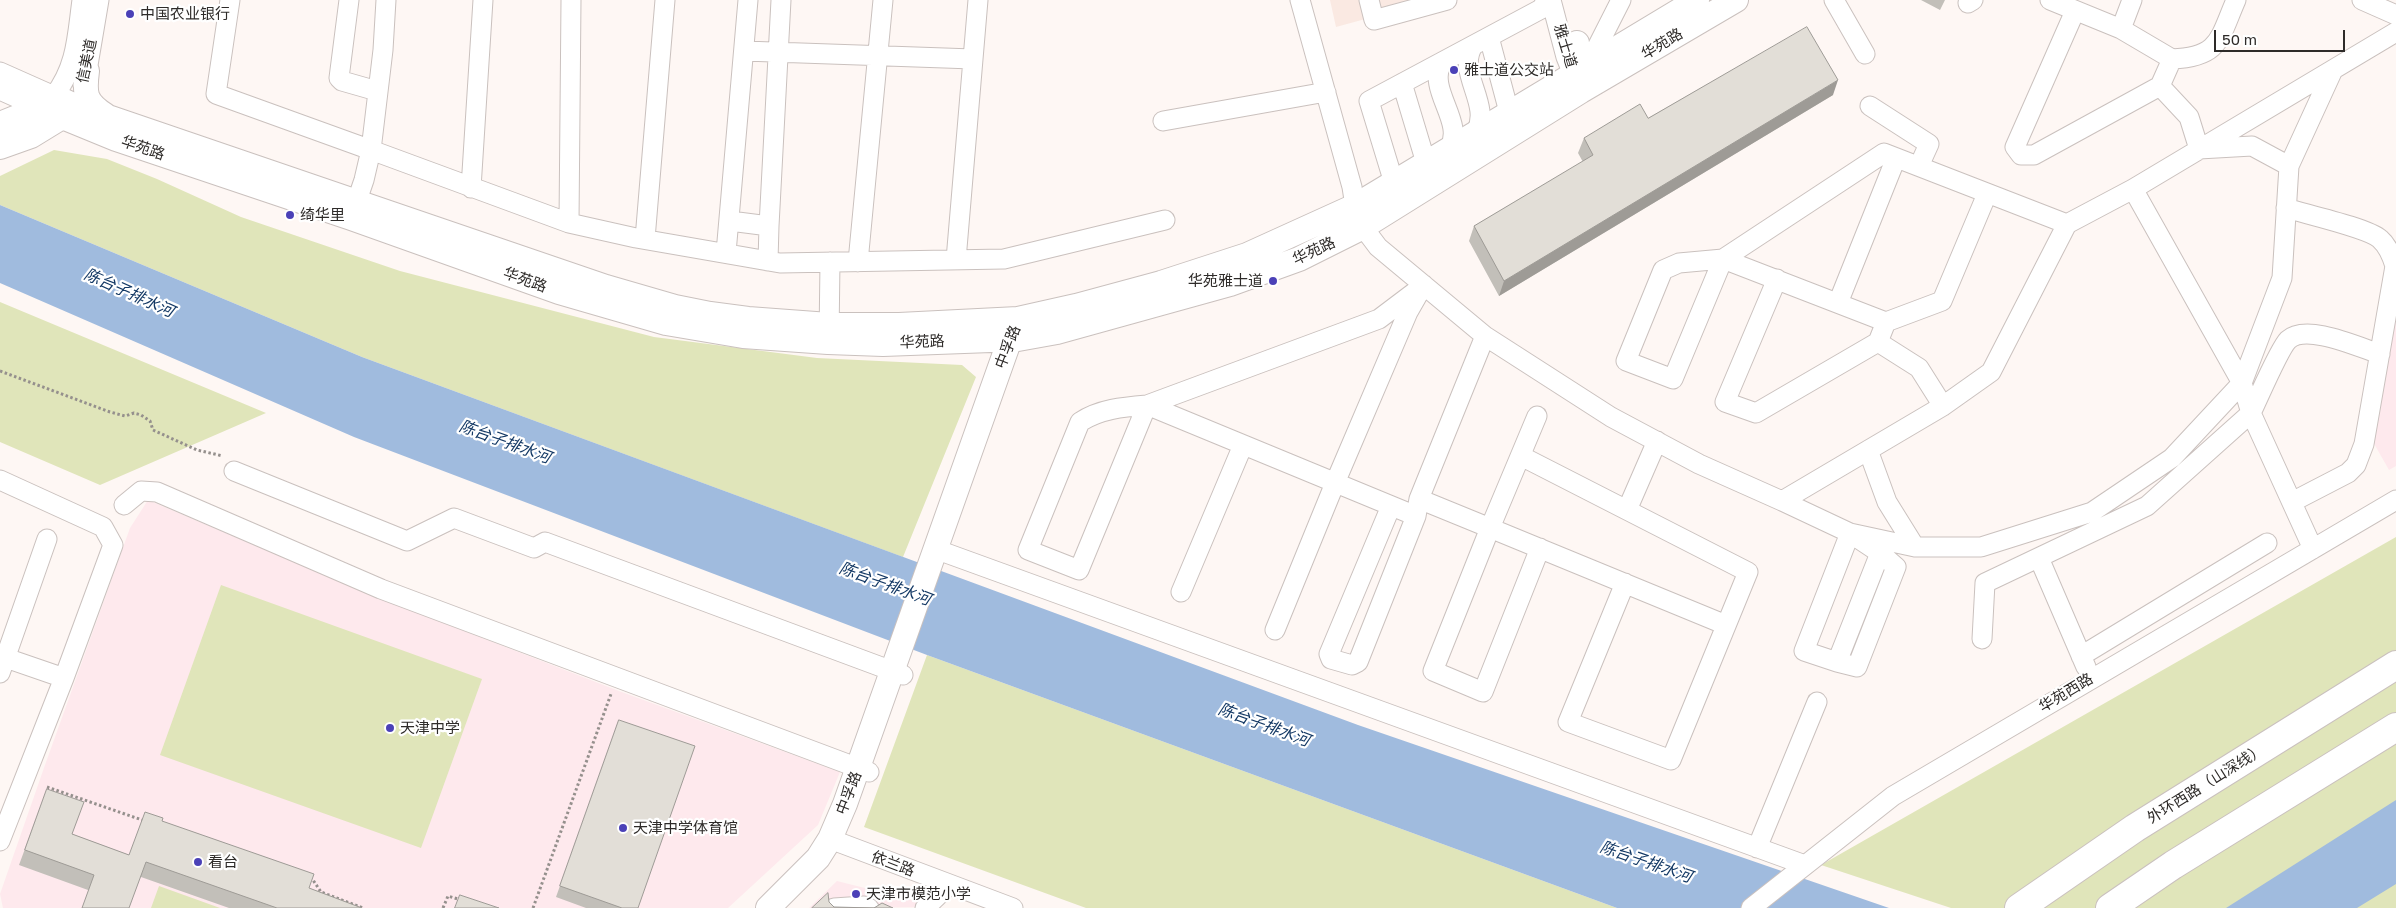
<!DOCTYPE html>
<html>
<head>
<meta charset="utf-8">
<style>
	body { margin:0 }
	#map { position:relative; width:2396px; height:908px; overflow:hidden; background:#fef7f4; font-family:"Golos Text",sans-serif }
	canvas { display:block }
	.scale { position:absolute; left:2214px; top:30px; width:131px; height:22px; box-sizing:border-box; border:2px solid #2e2b29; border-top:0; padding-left:6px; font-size:15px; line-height:18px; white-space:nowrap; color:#2e2b29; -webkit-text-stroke:4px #fff; paint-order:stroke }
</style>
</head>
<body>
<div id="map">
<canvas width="2396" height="908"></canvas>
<div class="scale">50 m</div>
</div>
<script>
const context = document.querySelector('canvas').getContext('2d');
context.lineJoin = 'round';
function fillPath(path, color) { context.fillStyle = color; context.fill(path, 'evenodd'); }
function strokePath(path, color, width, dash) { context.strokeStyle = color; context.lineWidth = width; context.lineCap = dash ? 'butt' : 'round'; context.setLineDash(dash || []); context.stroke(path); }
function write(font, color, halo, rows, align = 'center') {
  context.font = font + ' "Golos Text","Noto Sans SC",sans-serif'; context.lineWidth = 4.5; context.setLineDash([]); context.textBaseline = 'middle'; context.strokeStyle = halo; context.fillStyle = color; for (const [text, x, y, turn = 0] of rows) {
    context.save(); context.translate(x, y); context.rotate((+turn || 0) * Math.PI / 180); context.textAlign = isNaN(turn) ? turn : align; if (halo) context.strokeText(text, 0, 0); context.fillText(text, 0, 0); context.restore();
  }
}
fillPath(new Path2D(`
	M1330,0H1435L1336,27Z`), '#fae9e2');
fillPath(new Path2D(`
	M2396,297V466L2389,470L2372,440Z
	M148,500L382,599L619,691L840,772L818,825L728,908H3L0,894L45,765L130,528Z
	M837,881L940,907L809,908Z`), '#fee9ed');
fillPath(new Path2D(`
	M54,150L107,159L157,179L241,217L400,271L654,337L817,358L962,365L976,377L903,557L362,357L0,205V176Z
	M0,302L266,413L100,485L0,442Z
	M2396,537V908H1951L1821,865Z
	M221,585L482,679L421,848L160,755Z
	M927,655L1617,908H1086L864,827Z
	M159,886L220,908H151Z`), '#e0e5ba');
fillPath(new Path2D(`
	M0,205L362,357L1358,725L1889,908H1617L927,655L354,437L0,283Z
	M2396,800V884L2357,908H2226Z`), '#a0bbde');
const minor = new Path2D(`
	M230,0L216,94L371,150L364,180L352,215
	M349,0L339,78L342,81L377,91
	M386,0L383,50L371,150L569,223L636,238L780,263L1004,259L1165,220
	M1300,0L1352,187L1355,206L1363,227L1378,247L1485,336L1611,417L1699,464L1782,501L1943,406L1991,372L2067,224L2133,189L2396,32
	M1369,0L1374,20L1447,0
	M1551,0L1566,57L1574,77
	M1834,0L1865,54
	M2050,0L2121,29L2172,59L2160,86L2189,117L2199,149L2252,146L2289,166L2333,70
	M2362,0L2396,15
	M1968,3L1973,0
	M2075,11L2015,147L2021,155H2034L2160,86
	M2121,29L2132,0
	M1489,37L1509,112
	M1473,46C1456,73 1492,104 1476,132
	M744,51L973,59
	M2172,59C2220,57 2219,39 2236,0
	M1442,62C1426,90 1466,122 1449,149
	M1587,67L1621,0
	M0,72L54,96C77,66 77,36 82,0
	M1402,83L1426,163
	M83,85L87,71L99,0
	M0,90L38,107
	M1870,106L1929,144L1919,166
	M1163,121L1326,92
	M1394,183L1369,101L1541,9L1547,0
	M471,188L483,0
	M2286,208C2305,214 2368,228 2380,239C2388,246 2392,256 2395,266L2364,444L2356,465L2348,473L2292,502
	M730,221L769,226L781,0
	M569,223L571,0
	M645,239L665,0
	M726,253L748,0
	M956,260L978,0
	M768,261L769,226
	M858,262L883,0
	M1777,279L1725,402L1756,413L1878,342
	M1424,285L1379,319L1147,405L1416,516L1419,499L1485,336
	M1838,303L1896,158
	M1886,322L1942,301L1987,194
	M829,338L830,262
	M1147,405L1079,570L1028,550L1080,422C1100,409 1123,407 1147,405Z
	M1943,406L1919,368L1878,342L1886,322L1723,259L1679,263L1663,270L1626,361L1673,379L1723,259L1884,153L2067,224
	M1868,450L1887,502L1915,547
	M1521,456L1748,572L1671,760L1568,722L1625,583
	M234,471L407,541L454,518L534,548L545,542L903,675
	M0,480L103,527L113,545L64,678L0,841
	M1419,499L1490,528L1537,416
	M1782,501L1850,533L1915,547H1981L2092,512L2172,458L2242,383L2282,278L2289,166
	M124,505L141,491L157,492L381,589L869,772
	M1391,506L1329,654L1331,659L1352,665L1358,662L1416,516
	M1627,510L1657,441
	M1850,533L1880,553L1837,662L1804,651Z
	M1540,548L1483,692L1433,671L1490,528L1726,625
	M935,549L1805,865
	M2313,549L2251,413C2258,399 2279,349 2288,340C2306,323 2358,347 2380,354
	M2039,558L2086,667
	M1181,592L1243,445
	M1275,630L1335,483L1408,312L1420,291
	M1982,639L1985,583L2147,506L2251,413L2242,383L2133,189
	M0,656L64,678
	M2081,656L2267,543
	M1837,662L1857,667L1896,567L1880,553
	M0,673L47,539
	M830,839L1013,908
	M1757,848L1817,702
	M834,908L864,906L869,908
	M925,908L949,885
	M1751,908L1893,796L2396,500`);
const major = new Path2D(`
	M87,71C84,94 85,102 105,115
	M1574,84L1578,72L1577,43
	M38,107L116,139L351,218L559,292L666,323L743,336L828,342L883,344L1018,339L1057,332L1230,284L1299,259L1363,227L1581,91L1736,0
	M0,124L27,113L54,96L73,105L606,287L675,307L710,314L748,319L829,325H899L1018,319L1076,306L1161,283L1247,255L1355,206L1697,0
	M0,147L31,136L62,117
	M768,908L818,858L830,839L845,804L1015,325`);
const highway = new Path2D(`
	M2019,908L2135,828L2396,665
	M2110,908L2173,865L2396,727`);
strokePath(minor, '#cac1be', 21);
strokePath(major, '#cac1be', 26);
strokePath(highway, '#cac1be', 30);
strokePath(new Path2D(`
	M0,371L110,412L125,416L134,413L141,415L150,421L153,430L197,450L223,456
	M47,787L145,821
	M309,879L313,880L321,892L363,908
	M443,908L448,896L461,900
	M533,908L611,694`), '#95908d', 3, [2.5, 2.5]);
strokePath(minor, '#fff', 19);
strokePath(major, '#fff', 24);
strokePath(highway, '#fff', 28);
fillPath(new Path2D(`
	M1921,0H1945L1940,10Z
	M1833,95L1499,296L1469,241L1474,226L1583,162L1578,153L1584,138L1648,118Z
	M619,720L638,908H586L556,897Z
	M47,789L72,834L129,855L162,821L309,888L362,908H229L141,877L88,890L19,865Z`), '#c2bfb9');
fillPath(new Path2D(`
	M1838,80L1833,95L1499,296L1504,281Z`), '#9e9b96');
const building = new Path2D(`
	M1807,27L1838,80L1504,281L1474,226L1593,155L1584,138L1640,104L1648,118Z
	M619,720L695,746L638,908H622L560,886Z
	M47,789L84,802L72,834L129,855L145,812L163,818L162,821L314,874L309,888L362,908H277L146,862L129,908H82L94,875L25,850Z
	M828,893L829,902L834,907L874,908L882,903L893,908H812Z
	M460,895L499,908H455Z`);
fillPath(building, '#e2ded7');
strokePath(building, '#9e9b96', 1);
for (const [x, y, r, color] of [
	[130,14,5,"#4b41b7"],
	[1454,70,5,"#4b41b7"],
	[290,215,5,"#4b41b7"],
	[1273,281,5,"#4b41b7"],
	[390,728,5,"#4b41b7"],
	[623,828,5,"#4b41b7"],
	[198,862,5,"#4b41b7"],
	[856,894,5,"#4b41b7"]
]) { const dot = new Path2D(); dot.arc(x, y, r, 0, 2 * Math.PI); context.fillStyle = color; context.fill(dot); strokePath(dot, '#fff', 2); }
write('15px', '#2e2b29', '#fff', [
	["中国农业银行",140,14],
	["雅士道公交站",1464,70],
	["绮华里",300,215],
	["华苑雅士道",1263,281,"right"],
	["天津中学",400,728],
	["天津中学体育馆",633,828],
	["看台",208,862],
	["天津市模范小学",866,894]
], 'left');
write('15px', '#2e2b29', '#fff', [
	["华苑路",1662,44,-31],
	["雅士道",1565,46,73],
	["信美道",87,61,-78],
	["华苑路",143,148,19],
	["华苑路",1314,251,-25],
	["华苑路",525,280,20],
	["华苑路",922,342,-2],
	["中孚路",1008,347,-69],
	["华苑西路",2066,693,-31],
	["外环西路（山深线）",2206,784,-32],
	["中孚路",849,793,-69],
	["依兰路",893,864,21]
]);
write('italic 16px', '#143965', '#fff', [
	["陈台子排水河",129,293,24],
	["陈台子排水河",505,442,20],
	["陈台子排水河",885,584,20],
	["陈台子排水河",1264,725,20],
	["陈台子排水河",1646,862,19]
]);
</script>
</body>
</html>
